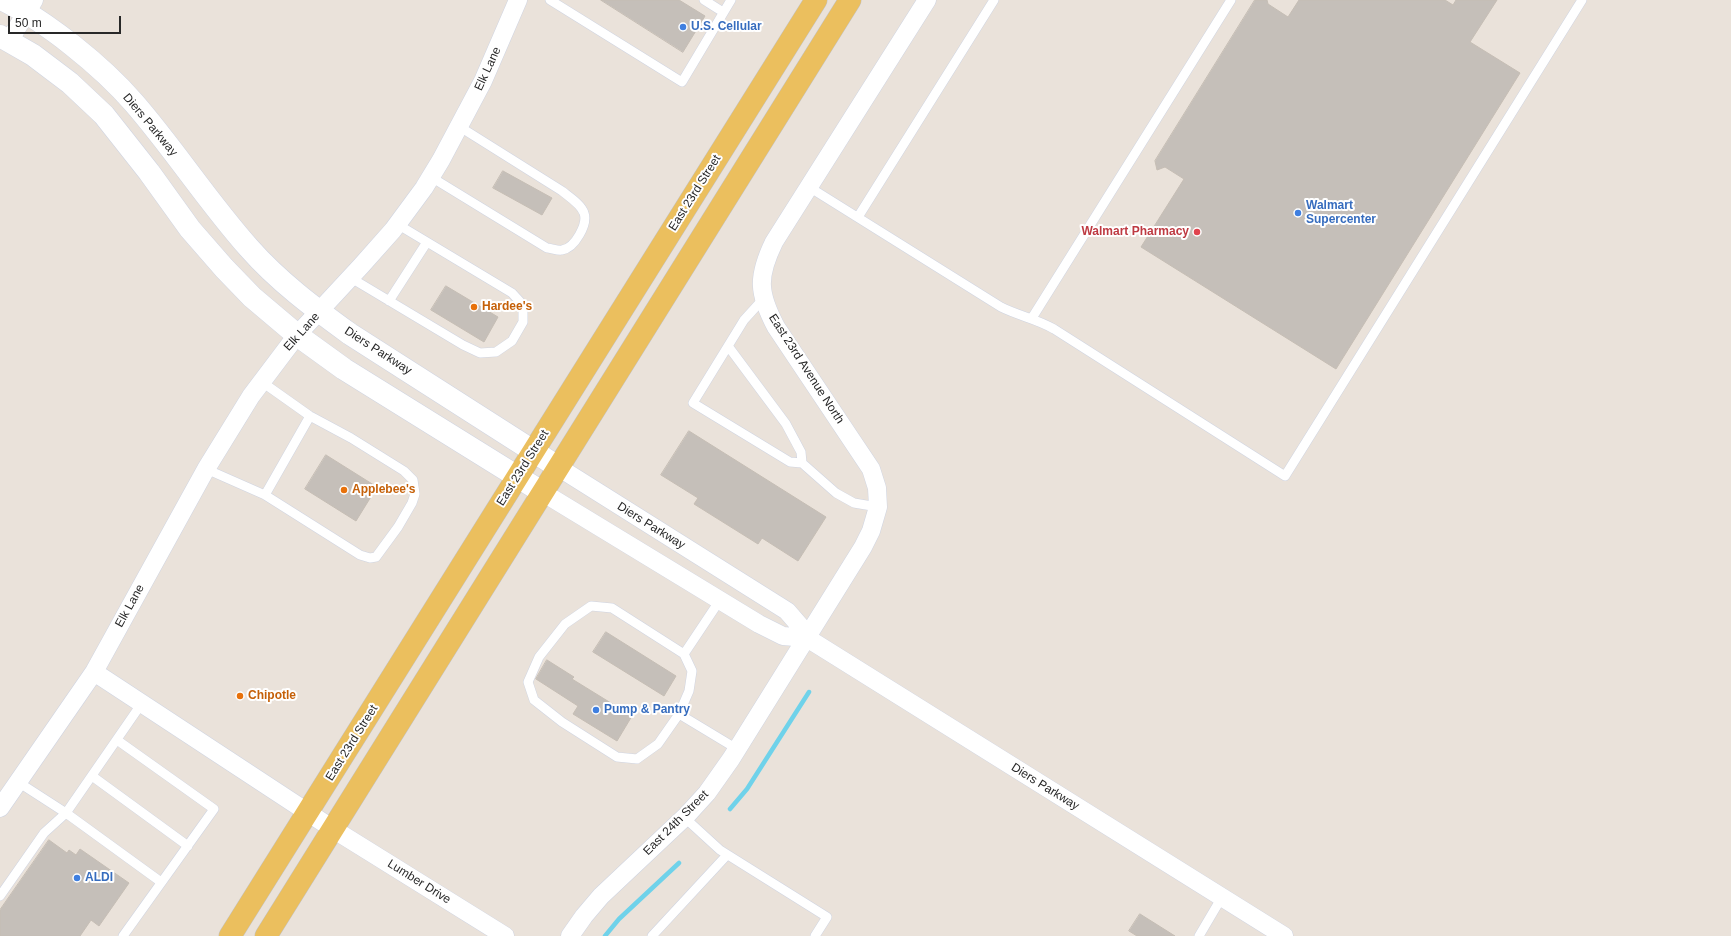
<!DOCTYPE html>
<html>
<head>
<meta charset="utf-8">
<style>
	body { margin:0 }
	#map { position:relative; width:1731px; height:936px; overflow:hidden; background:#eae2da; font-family:Helvetica,sans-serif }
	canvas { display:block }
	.scale { position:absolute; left:8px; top:16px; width:113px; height:18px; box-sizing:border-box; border:2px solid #282828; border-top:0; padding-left:5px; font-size:12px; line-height:14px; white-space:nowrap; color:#282828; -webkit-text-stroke:3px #fff; paint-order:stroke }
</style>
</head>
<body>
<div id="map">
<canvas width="1731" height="936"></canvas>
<div class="scale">50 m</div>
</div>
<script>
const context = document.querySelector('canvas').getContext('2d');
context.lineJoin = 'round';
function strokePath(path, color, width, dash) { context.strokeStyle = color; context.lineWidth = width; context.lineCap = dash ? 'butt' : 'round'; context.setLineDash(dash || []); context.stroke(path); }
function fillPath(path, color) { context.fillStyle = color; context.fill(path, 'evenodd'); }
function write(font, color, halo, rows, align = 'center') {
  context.font = font + ' Helvetica,sans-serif'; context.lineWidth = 4; context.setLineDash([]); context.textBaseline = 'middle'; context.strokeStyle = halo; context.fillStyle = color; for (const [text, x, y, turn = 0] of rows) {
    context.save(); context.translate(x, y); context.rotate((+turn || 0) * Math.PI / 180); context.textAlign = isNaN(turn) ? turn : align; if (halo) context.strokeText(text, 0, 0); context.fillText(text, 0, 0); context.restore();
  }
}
strokePath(new Path2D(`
	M730,809L747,789L809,692
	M605,936L619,919L679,863`), '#6fd2ea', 4.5);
const building = new Path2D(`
	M601,0H679L705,16L683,52Z
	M1255,0H1267L1268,4L1288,17L1299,0H1445L1453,5L1456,0H1497L1470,42L1520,73L1336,369L1141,247L1184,179L1165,167L1157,170L1155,161Z
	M503,171L552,198L542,215L493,188Z
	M446,286L498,317L484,342L431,310Z
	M689,431L826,517L798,561L762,538L758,544L694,504L698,498L661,475Z
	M326,455L377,487L356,521L305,489Z
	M606,632L676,676L664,696L593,652Z
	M547,660L574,677L572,679L632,716L617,741L573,714L578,706L536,679Z
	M49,840L67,853L69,850L76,855L80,849L129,883L99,926L91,920L80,936H0V910Z
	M1140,914L1175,936H1137L1129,931Z`);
fillPath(building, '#c5bfb9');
strokePath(building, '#c5bdb4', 1);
const lane = new Path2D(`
	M550,0L682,82L731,0
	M704,0L723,12
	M431,177L547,248C551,248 558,251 562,250C575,248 588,224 584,213C581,204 568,196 562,191L460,127
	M809,187L1001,307C1019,316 1037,319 1054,329L1285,476L1582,0
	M858,217L994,0
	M351,278L463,345L480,353L496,352L512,341L523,322V305L512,293L397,224
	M764,298L744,320L693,403L790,462L802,463L836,493L854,503L878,507
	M389,301L427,242
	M1032,318L1231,0
	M728,346L786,424L801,452L802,463
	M206,469L265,495L360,555L370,558L376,557L398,527L412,503L415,494L413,480L404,471L351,438L310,416L262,382
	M265,495L310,416
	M684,654L692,671L689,691L679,714L658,744L637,759L617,757L562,722L534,700L528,682L539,657L565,624L591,606L612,608L684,654L720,600
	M679,714L737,749
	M117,740L214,809L123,936
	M92,776L188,846
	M18,782L66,813L161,882
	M685,818L720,850L827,917L815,936
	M0,896L44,833L66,813L142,703
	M652,936L727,855
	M1199,936L1222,897`);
const street = new Path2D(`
	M9,41L34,0
	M558,467L787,611L800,626L807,638L1284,936
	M542,492L759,624L783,636L807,638
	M94,672L206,469L251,396L297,335L361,266L393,230L424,188L441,160L483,81L518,0
	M0,808L94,672L333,829L505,936
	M570,936L584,916L601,896L687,815L707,793L731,759L863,547L871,531L878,507L877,488L871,469L776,327C758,293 757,277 774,242L927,0`);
const secondary = new Path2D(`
	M3,0C46,21 102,66 134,103C174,149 208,202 249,248C278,281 314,308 350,334L558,467
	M0,36L33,55L70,83L104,115L149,172L190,229L224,268L252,297L297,335L344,369L542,492`);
const primary = new Path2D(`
	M230,936L816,0
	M266,936L850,0`);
strokePath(lane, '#cfd4e1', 10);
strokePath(street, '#cfd4e1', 19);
strokePath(secondary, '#cfd4e1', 23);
strokePath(primary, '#c3c3c3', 23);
strokePath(lane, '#fff', 9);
strokePath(street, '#fff', 18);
strokePath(secondary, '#fff', 22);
strokePath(primary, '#ebbf5e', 22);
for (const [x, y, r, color] of [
	[683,27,4,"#3f7fe0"],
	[1298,213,4,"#3f7fe0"],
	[1197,232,4,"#e0444e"],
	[474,307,4,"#e8710a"],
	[344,490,4,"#e8710a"],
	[240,696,4,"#e8710a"],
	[596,710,4,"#3f7fe0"],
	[77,878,4,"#3f7fe0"]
]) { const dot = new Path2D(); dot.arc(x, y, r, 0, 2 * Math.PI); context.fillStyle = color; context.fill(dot); strokePath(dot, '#fff', 1.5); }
write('bold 12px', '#366cbe', '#fff', [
	["U.S. Cellular",691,27],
	["Walmart",1306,206],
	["Supercenter",1306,220],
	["Pump & Pantry",604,710],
	["ALDI",85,878]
], 'left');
write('12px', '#282828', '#fff', [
	["Elk Lane",488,69,-65],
	["Diers Parkway",150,125,50],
	["East 23rd Street",695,193,-58],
	["Elk Lane",302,332,-48],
	["Diers Parkway",378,351,33],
	["East 23rd Avenue North",806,369,57],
	["East 23rd Street",523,468,-58],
	["Diers Parkway",651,526,32],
	["Elk Lane",130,606,-61],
	["East 23rd Street",352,743,-58],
	["Diers Parkway",1045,787,32],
	["East 24th Street",676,823,-45],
	["Lumber Drive",419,882,32]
]);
write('bold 12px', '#be3a42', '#fff', [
	["Walmart Pharmacy",1189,232]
], 'right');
write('bold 12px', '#c56008', '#fff', [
	["Hardee's",482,307],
	["Applebee's",352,490],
	["Chipotle",248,696]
], 'left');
</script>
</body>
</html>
